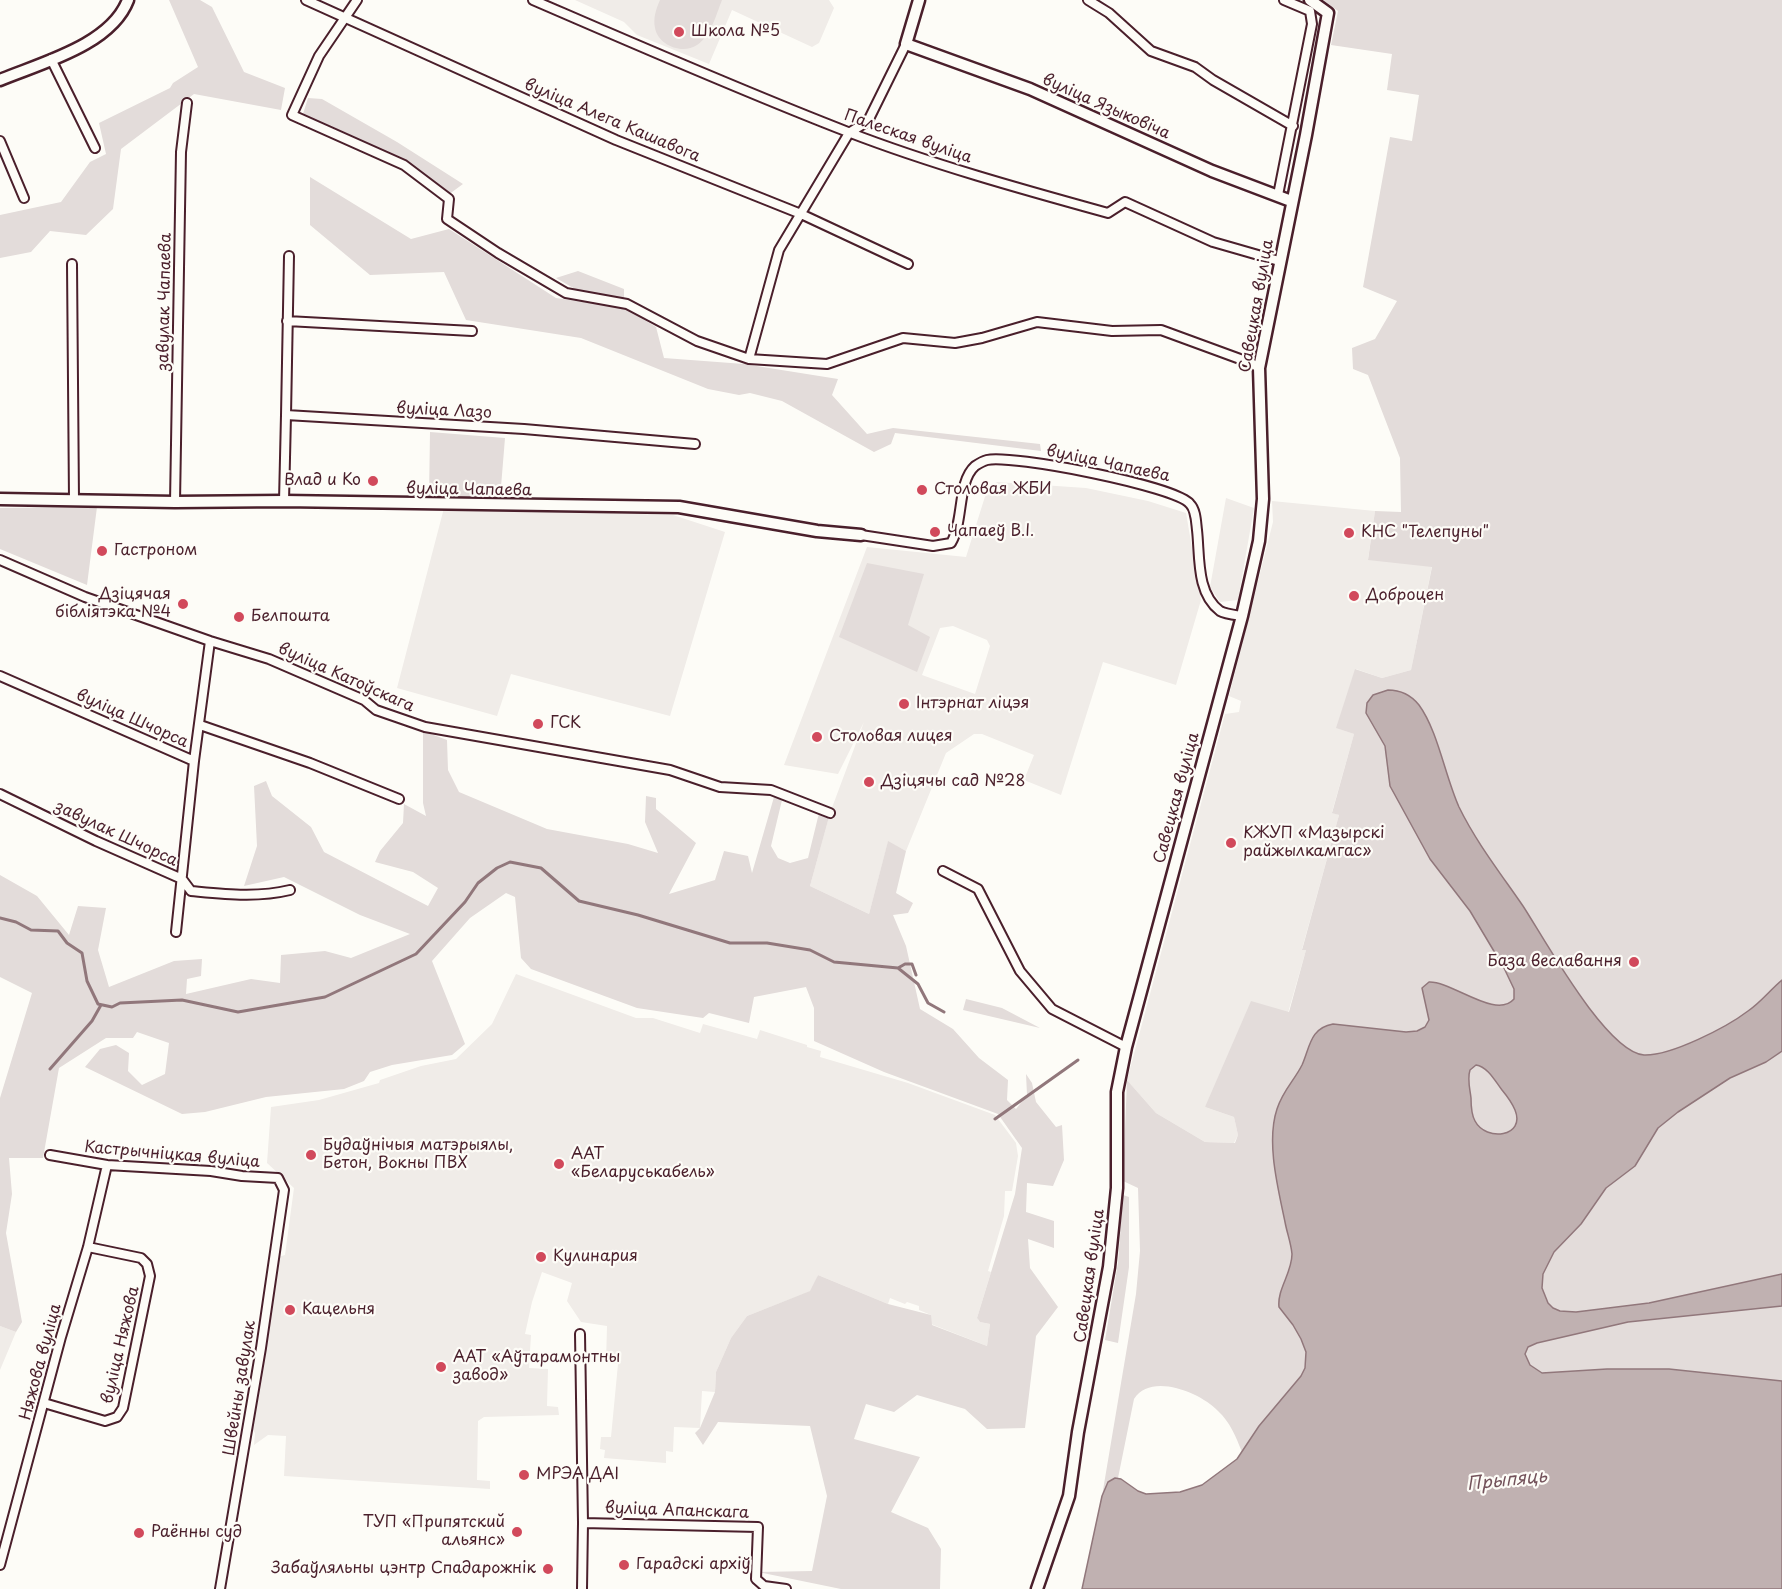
<!DOCTYPE html>
<html>
<head>
<meta charset="utf-8">
<style>
	body { margin:0 }
	canvas { display:block; background:#fdfcf7 }
</style>
</head>
<body>
<canvas width="1782" height="1589"></canvas>
<script>
const context = document.querySelector('canvas').getContext('2d');
context.lineJoin = 'round';
function fillPath(path, color) { context.fillStyle = color; context.fill(path, 'evenodd'); }
function strokePath(path, color, width, dash) { context.strokeStyle = color; context.lineWidth = width; context.lineCap = dash ? 'butt' : 'round'; context.setLineDash(dash || []); context.stroke(path); }
function write(font, color, halo, rows, align = 'center') {
  context.font = font + ' "Playpen Sans",sans-serif'; context.lineWidth = 4.5; context.setLineDash([]); context.textBaseline = 'middle'; context.strokeStyle = halo; context.fillStyle = color; for (const [text, x, y, turn = 0] of rows) {
    context.save(); context.translate(x, y); context.rotate((+turn || 0) * Math.PI / 180); context.textAlign = isNaN(turn) ? turn : align; if (halo) context.strokeText(text, 0, 0); context.fillText(text, 0, 0); context.restore();
  }
}
fillPath(new Path2D(`
	M575,0H829L834,8L819,43L812,47L732,10L709,64L637,35L624,22Z
	M997,482L1086,488L1148,501L1186,513L1201,600L1176,685L1103,662L1061,795L1024,780L1034,755L982,734H974L946,753L906,851L888,842L869,914L810,886L830,813L864,722L838,774L784,765L867,547L966,557L988,487ZM953,626L987,640L990,646L975,694L922,675L940,628Z
	M1226,498L1254,508L1238,600L1220,602L1210,587Z
	M1272,501L1375,511L1368,559L1432,566L1411,670L1382,678L1356,669L1337,728L1354,734L1332,812L1339,815L1302,949L1306,950L1288,1013L1205,1107L1234,1117L1238,1135L1234,1143L1205,1142L1156,1113L1127,1080L1225,714L1239,712L1241,701L1229,696L1273,522Z
	M444,508L673,515L725,532L670,716L511,674L497,716L397,688Z
	M516,974L636,1018H653L700,1033L703,1024L757,1039L760,1030L807,1045V1047L821,1051L820,1057L908,1083L995,1115L1016,1143L1018,1156L1012,1191H1005L1004,1216L988,1271L991,1272L977,1318L980,1322L990,1324L987,1346L931,1324V1315L919,1310V1306L907,1302L905,1304L890,1298L888,1304L818,1275L811,1291L747,1316L731,1338L716,1372L715,1392L702,1391L700,1428L674,1427L673,1452L666,1451V1463L604,1458L605,1450L600,1449L601,1437H611L618,1364L606,1362L607,1326L581,1322L567,1301L572,1283L542,1272L532,1302L525,1334L531,1335L529,1368L548,1369L547,1406L558,1407L559,1415L484,1417L478,1421L477,1480L490,1481V1489L284,1476L286,1436L268,1435L254,1445L255,1433L252,1429L278,1257L285,1255L294,1188L267,1163L271,1107L319,1100L379,1083L380,1080L421,1066L456,1059L492,1024Z
	M0,1326L16,1332L0,1370Z`), '#f0ece8');
fillPath(new Path2D(`
	M169,0H200L212,7L244,72L285,88L281,110L194,94L121,149L113,209L86,235L50,231L31,252L0,258V215L61,202L90,162L106,154L99,123L170,88L173,83L198,67Z
	M660,0H722C716,15 711,36 697,45C682,55 658,45 655,28C653,18 656,9 660,0Z
	M1323,0H1782V1381L1669,1369H1607L1547,1374L1537,1372L1302,1376L1259,1426L1242,1452C1236,1437 1230,1422 1218,1411C1201,1393 1151,1372 1134,1399L1118,1478H1115L1102,1496L1136,1294L1140,1251L1138,1188L1123,1181L1127,1080L1156,1113L1205,1142L1235,1143L1238,1135L1234,1117L1205,1107L1251,1001L1289,1012L1306,950H1302L1339,815L1332,813L1354,734L1336,728L1355,669L1382,678L1411,670L1432,567L1368,560L1375,511L1401,512L1400,458L1368,375L1353,369L1352,348L1375,339L1397,301L1363,287L1390,137L1412,141L1419,95L1387,90L1392,54L1331,45L1338,11Z
	M308,98L322,99L397,142L463,184L448,195L405,161L303,114Z
	M310,177L411,239L449,229L556,298L625,308L656,327L664,358L744,364L838,379L832,395L867,434L893,428L1040,444L1041,451L895,433L891,444L874,452L782,401L750,393L739,395L708,389L581,338L466,320L444,272L370,275L310,225Z
	M578,271L624,289V298L575,289L556,278Z
	M430,432L505,438L500,499L429,498Z
	M97,507L87,585L0,549V508Z
	M867,563L924,574L908,625L930,637L917,672L839,637Z
	M423,731L447,740L448,770L459,792L547,829L628,844L658,853L645,822L646,796L656,798V809L696,843L669,894L715,880L724,851L748,856L752,873L774,797L782,800L771,846L778,858L790,863L808,858L819,813L829,817L810,886L869,914L888,841L906,851L896,893L913,903L908,913L893,915L906,946L920,1009L953,1029L979,1058L1008,1080L1007,1100L1016,1109L1027,1095L1026,1074L1032,1083L1036,1102L1056,1127L1062,1125L1064,1160L1053,1186L1027,1183L1026,1212L1054,1221V1248L1028,1239L1030,1268L1058,1307L1036,1336L1025,1428L987,1429L965,1409L917,1395L894,1412L866,1404L854,1439L920,1457L891,1512L928,1528L941,1549L940,1589H841L758,1572L812,1571L827,1496L810,1426L718,1422L703,1445L695,1433L700,1428L715,1392L716,1372L731,1338L747,1316L810,1291L818,1275L888,1304L931,1315L932,1325L987,1346L990,1324L980,1322L977,1318L1015,1194L1022,1148L998,1114L884,1072L814,1041V1008L806,987L754,997L749,1023L709,1013L703,1018L637,1008L531,969L521,958L515,897L506,893L470,918L432,961L465,1044L452,1055L392,1065L370,1072L364,1081L344,1089L266,1097L205,1112L182,1114L85,1067L100,1049L116,1045L129,1053L128,1071L142,1085L165,1074L169,1043L137,1032L133,1038H106L59,1068L43,1158H9L12,1194L6,1233L22,1322L16,1332L0,1326V1098L32,993L0,977V875L37,896L69,935L78,906L106,908L98,950L109,987L174,961L202,959L201,976L187,979L186,994L251,979L280,983L281,955L325,951L351,958L410,934L360,915L284,877L244,886L257,846L254,786L266,781L272,796L311,827L324,852L428,906L438,888L413,872L375,862L380,851L403,823L404,804L426,816L423,803Z
	M966,999L1002,1008L1040,1028L963,1010Z
	M1123,1195L1129,1197V1267L1118,1343L1105,1340L1118,1263Z`), '#e3dcda');
const water = new Path2D(`
	M1388,690C1401,690 1411,695 1419,705C1438,731 1445,776 1459,807C1476,842 1501,874 1523,906C1544,938 1606,1052 1644,1055C1671,1056 1727,1027 1748,1011C1761,1002 1770,990 1782,980V1051L1766,1062L1730,1078L1678,1112L1658,1128L1635,1166L1606,1188L1581,1224L1554,1252L1543,1274L1542,1288L1548,1303L1553,1308L1560,1311L1576,1312L1649,1303L1782,1274V1306L1628,1322L1537,1343L1528,1347L1525,1354L1530,1365L1542,1373L1607,1369H1669L1782,1381V1589H1082L1102,1496L1108,1482L1115,1478L1121,1479L1138,1491L1146,1494L1180,1492L1202,1485L1237,1459L1259,1426L1301,1376L1305,1368L1306,1352L1301,1339L1293,1325L1279,1307C1277,1289 1292,1273 1292,1254C1291,1243 1287,1233 1285,1222C1278,1188 1266,1142 1277,1109C1283,1090 1294,1081 1302,1065C1310,1047 1310,1028 1333,1024L1406,1032L1417,1031L1425,1027L1429,1020L1422,988L1429,982C1452,981 1496,1020 1514,999V989L1504,968L1470,911L1430,859L1390,786L1385,746L1366,713L1367,703L1373,695ZM1476,1065C1488,1067 1495,1081 1502,1090C1507,1096 1512,1103 1515,1110C1526,1137 1486,1142 1475,1121C1471,1114 1471,1105 1471,1098C1470,1089 1467,1079 1470,1070Z`);
fillPath(water, '#c0b1b1');
strokePath(water, '#91777b', 1.5);
strokePath(new Path2D(`
	M0,918L16,922L31,930L58,931L67,943L82,953L87,981L98,1004L112,1007L120,1003L182,1000L238,1012L325,997L416,954L465,902L478,883L497,868L510,862L541,868L579,901L638,915L730,943H767L810,950L834,962L898,968L918,984L928,1003L944,1012
	M898,968L905,964H912L916,975
	M50,1069L92,1021L101,1005
	M995,1119L1078,1060`), '#91777b', 3);
const street = new Path2D(`
	M306,0L616,140L801,214L908,264
	M357,0L319,56L292,115L404,165L449,199L447,219L498,253L566,293L627,304L697,341L749,359L827,364L903,338L955,343L982,338L1037,322L1112,331L1161,330L1251,363L1259,368
	M533,0C637,45 742,91 848,132C931,164 1021,189 1108,213L1125,202L1213,242L1279,261
	M1088,0L1109,13L1151,51L1195,67L1213,80L1293,126
	M51,59L95,148
	M0,141L24,198
	M1278,195L1312,24L1310,11L1284,0
	M289,256L286,415L524,429L695,444
	M72,264L74,500
	M287,321L472,331
	M749,359L779,250L849,133L868,121L906,44
	M284,501L286,415
	M175,502L181,152L187,103
	M861,535L933,546L951,543C964,522 957,482 975,466C978,464 983,461 987,460C1011,454 1176,486 1190,504C1196,510 1196,522 1197,530C1200,556 1196,593 1220,611C1225,614 1235,615 1242,616
	M0,560L85,597L210,641L269,659L364,700L376,710L425,727L670,770L720,787L771,790L830,813
	M0,676L194,761
	M200,725L310,763L399,799
	M0,794L96,841L182,879L191,891C224,894 257,898 290,890
	M943,871L978,889L1020,971L1052,1009L1126,1047
	M176,932L194,761L210,641
	M50,1155L107,1165L211,1171L242,1176L278,1178L284,1190L261,1348L220,1589
	M580,1334L583,1523L582,1589
	M44,1403L105,1421L117,1417L123,1408L150,1276L147,1264L141,1258L88,1247
	M583,1523L758,1527L756,1579L764,1586L786,1589
	M0,1565L61,1337L88,1247L107,1165`);
const secondary = new Path2D(`
	M919,0L906,44L1030,89L1212,171L1291,201
	M0,80C41,63 111,45 128,0
	M0,499L175,502L284,501L679,507L817,531L861,535
	M1037,1589L1069,1496L1078,1432L1109,1267L1117,1188V1092L1126,1047L1242,616L1259,541L1263,499L1259,368L1306,135L1328,13L1310,0`);
strokePath(street, '#4a1f2b', 12);
strokePath(secondary, '#4a1f2b', 15);
strokePath(street, '#fdfcf7', 8);
strokePath(secondary, '#fdfcf7', 10);
for (const [x, y, r, color] of [
	[679,32,6,"#d1495b"],
	[373,481,6,"#d1495b"],
	[922,490,6,"#d1495b"],
	[935,532,6,"#d1495b"],
	[1349,533,6,"#d1495b"],
	[102,551,6,"#d1495b"],
	[1354,596,6,"#d1495b"],
	[183,604,6,"#d1495b"],
	[239,617,6,"#d1495b"],
	[904,704,6,"#d1495b"],
	[538,724,6,"#d1495b"],
	[817,737,6,"#d1495b"],
	[869,782,6,"#d1495b"],
	[1231,843,6,"#d1495b"],
	[1634,962,6,"#d1495b"],
	[311,1155,6,"#d1495b"],
	[559,1164,6,"#d1495b"],
	[541,1257,6,"#d1495b"],
	[290,1310,6,"#d1495b"],
	[441,1367,6,"#d1495b"],
	[524,1475,6,"#d1495b"],
	[517,1532,6,"#d1495b"],
	[139,1533,6,"#d1495b"],
	[624,1565,6,"#d1495b"],
	[548,1569,6,"#d1495b"]
]) { const dot = new Path2D(); dot.arc(x, y, r, 0, 2 * Math.PI); context.fillStyle = color; context.fill(dot); strokePath(dot, '#fdfcf7', 2); }
write('16px', '#4a1f2b', '#fdfcf7', [
	["Школа №5",691,32],
	["Влад и Ко",361,481,"right"],
	["Столовая ЖБИ",934,490],
	["Чапаеў В.І.",947,532],
	["КНС \"Телепуны\"",1361,533],
	["Гастроном",114,551],
	["Дзіцячая",171,595,"right"],
	["бібліятэка №4",171,613,"right"],
	["Доброцен",1366,596],
	["Белпошта",251,617],
	["Інтэрнат ліцэя",916,704],
	["ГСК",550,724],
	["Столовая лицея",829,737],
	["Дзіцячы сад №28",881,782],
	["КЖУП «Мазырскі",1243,834],
	["райжылкамгас»",1243,852],
	["База веславання",1622,962,"right"],
	["Будаўнічыя матэрыялы,",323,1146],
	["Бетон, Вокны ПВХ",323,1164],
	["ААТ",571,1155],
	["«Беларуськабель»",571,1173],
	["Кулинария",553,1257],
	["Кацельня",302,1310],
	["ААТ «Аўтарамонтны",453,1358],
	["завод»",453,1376],
	["МРЭА ДАІ",536,1475],
	["ТУП «Припятский",505,1523,"right"],
	["альянс»",505,1541,"right"],
	["Раённы суд",151,1533],
	["Гарадскі архіў",636,1565],
	["Забаўляльны цэнтр Спадарожнік",536,1569,"right"]
], 'left');
write('16px', '#4a1f2b', '#fdfcf7', [
	["вуліца Языковіча",1106,107,24],
	["вуліца Алега Кашавога",612,121,23],
	["Палеская вуліца",908,137,19],
	["завулак Чапаева",165,302,-89],
	["Савецкая вуліца",1257,306,-80],
	["вуліца Лазо",444,411,3],
	["вуліца Чапаева",1108,464,12],
	["вуліца Чапаева",469,490,1],
	["вуліца Катоўскага",346,678,24],
	["вуліца Шчорса",132,719,24],
	["Савецкая вуліца",1177,798,-75],
	["завулак Шчорса",116,834,25],
	["Кастрычніцкая вуліца",172,1155,5],
	["Савецкая вуліца",1090,1276,-82],
	["вуліца Няжова",121,1345,-77],
	["Няжова вуліца",41,1362,-75],
	["Швейны завулак",240,1388,-81],
	["вуліца Апанскага",677,1511,2]
]);
write('italic 18px', '#73525a', '#fdfcf7', [
	["Прыпяць",1507,1481,-6]
]);
</script>
</body>
</html>
